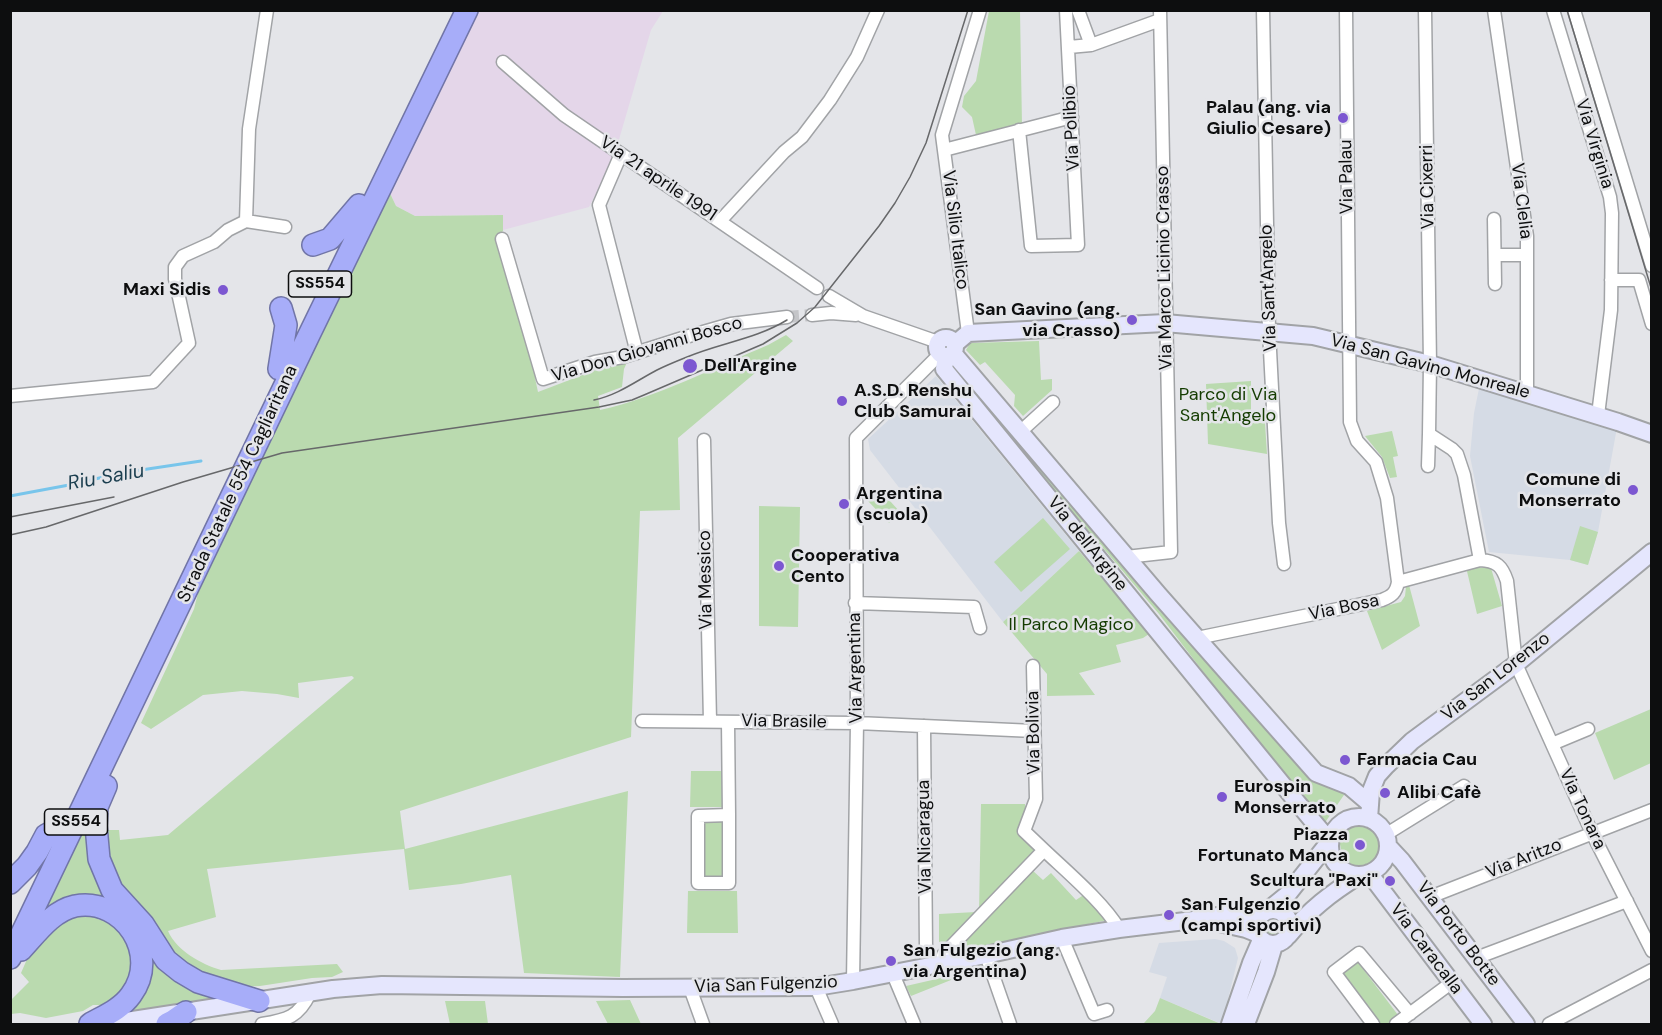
<!DOCTYPE html>
<html>
<head>
<meta charset="utf-8">
<style>
	body { margin:0 }
	#map { position:relative; width:1662px; height:1035px; overflow:hidden; background:#e4e5e9; font-family:"DM Sans",sans-serif }
	canvas { display:block }
	.frame { position:absolute; inset:0; border:12px solid #0d0e0f; pointer-events:none }
</style>
</head>
<body>
<div id="map">
<canvas width="1662" height="1035"></canvas>
<div class="frame"></div>
</div>
<script>
const context = document.querySelector('canvas').getContext('2d');
context.lineJoin = 'round';
function fillPath(path, color) { context.fillStyle = color; context.fill(path, 'evenodd'); }
function strokePath(path, color, width, dash) { context.strokeStyle = color; context.lineWidth = width; context.lineCap = dash ? 'butt' : 'round'; context.setLineDash(dash || []); context.stroke(path); }
function write(font, color, halo, rows, align = 'center') {
  context.font = font + ' "DM Sans",sans-serif'; context.lineWidth = 5; context.setLineDash([]); context.textBaseline = 'middle'; context.strokeStyle = halo; context.fillStyle = color; for (const [text, x, y, turn = 0] of rows) {
    context.save(); context.translate(x, y); context.rotate((+turn || 0) * Math.PI / 180); context.textAlign = isNaN(turn) ? turn : align; if (halo) context.strokeText(text, 0, 0); context.fillText(text, 0, 0); context.restore();
  }
}
fillPath(new Path2D(`
	M936,376L1079,551L1003,622L870,450L868,439Z
	M1481,379L1618,422L1598,532L1588,565L1570,560L1489,552L1470,456L1474,413Z
	M1215,939L1224,941L1235,948L1238,958L1222,1024L1160,998L1167,977L1149,972L1159,943Z`), '#d5dbe5');
fillPath(new Path2D(`
	M476,11H663L651,30L613,160L589,207L503,230V215L415,216L396,206L388,189Z`), '#e4d6e9');
fillPath(new Path2D(`
	M989,11H1020L1022,125L976,135L972,117L962,107L964,96L976,81Z
	M388,189L396,206L415,216L503,215V231L495,237L537,376L535,378L538,392C568,381 597,368 628,360L624,369L622,387L598,396L600,410C658,397 713,368 768,345L786,335L793,341L678,438L680,510L640,511L631,737L400,811L405,849L628,791L620,977L524,973L511,875L461,884L409,890L404,849L207,869L216,917L168,931C177,951 201,964 221,970L337,964L343,972L332,977L312,978L260,986L239,987L191,974L119,889L101,830H119L120,840L168,835L354,678L352,676L298,683L299,698L277,694L242,691L203,695L151,729L141,723L194,609L201,581Z
	M1039,341L1041,380L1052,379V390L1023,416L1014,406L1015,395L985,362L980,365L966,350L970,343Z
	M951,365L1256,715L1346,792L1324,824L1243,724L1159,614L949,366Z
	M1251,381V423H1265L1267,454L1208,444L1206,384Z
	M1392,431L1398,456L1393,457L1397,477L1390,478L1382,457L1365,436Z
	M880,490L900,512L889,523L868,501Z
	M759,506L800,507L798,627L759,626Z
	M1043,518L1070,549L1021,592L994,562Z
	M1580,526L1598,532L1588,565L1570,560Z
	M1079,551L1149,634L1143,638L1116,645L1121,662L1079,673L1095,695L1047,696V674L1003,622Z
	M1466,567L1491,568L1502,606L1477,614Z
	M1409,585L1420,626L1382,650L1367,611L1401,602L1405,596L1406,587Z
	M1651,709V763L1614,780L1595,733Z
	M691,771H722L723,807H690Z
	M981,804H1025L1029,837L1040,847L979,913Z
	M89,816L111,899L36,922Z
	M705,820H723V878H705Z
	M1359,821C1363,822 1368,823 1372,827C1380,834 1382,853 1375,861C1350,888 1319,825 1359,821Z
	M1032,870L1043,880L1051,873L1076,900L1085,894L1108,920L949,953Z
	M688,891H737L738,933H687Z
	M976,912L942,949L939,950V914Z
	M93,913L99,920L105,917L132,944L131,985L108,1005H93L83,1011L46,1018L20,1013L11,1014V1000L29,982L21,973L31,950L57,918Z
	M1262 927a12 12 0 1 1 24 0a12 12 0 1 1-24 0Z
	M146,945L221,1000L129,1014L126,1009Z
	M1357,961L1398,1015L1387,1024H1378L1340,974Z
	M976,970L911,996L906,986Z
	M1160,998L1221,1024H1145L1144,1023L1155,1011Z
	M630,1000L641,1024H608L596,1001Z
	M445,1001H485L488,1024H450Z`), '#badaaf');
strokePath(new Path2D(`
	M10,496L69,485L121,473L201,461`), '#78c5eb', 3);
strokePath(new Path2D(`
	M787,317L812,315`), '#c4c5c8', 12, [12, 6]);
const street = new Path2D(`
	M1078,10L1091,45
	M1263,10L1269,331L1279,523L1284,564
	M1425,10L1430,364L1429,434L1452,449L1457,454L1464,475L1480,560
	M1494,10L1527,236V394
	M1553,10L1610,197L1612,213L1611,310L1598,415
	M1574,10L1652,266
	M1069,47L1091,45L1160,20
	M503,62L564,115L817,288
	M1019,130L1031,246L1078,245L1066,10
	M944,150L1072,117
	M621,154L599,205L637,353
	M1494,219L1495,284
	M246,221L249,129L267,10
	M720,221L784,152L802,137L830,100L857,57L878,10
	M502,239L543,379L595,362L623,357L689,336L731,324L787,317
	M1495,255H1527
	M1611,280H1639L1652,324
	M829,296L863,316L938,342
	M812,315L831,313L856,315
	M968,333L942,135L980,10
	M10,396L153,382L189,343L175,279V267L183,256L214,242L228,230L246,221L285,227
	M1020,432L1053,402
	M704,440L710,721
	M1428,466L1429,434
	M1126,557L1171,552L1160,10
	M1398,582L1480,560C1497,561 1502,566 1507,581L1516,664L1592,833L1652,951
	M855,603L974,607L980,628
	M1197,638L1382,600C1392,596 1396,593 1398,582L1387,498L1376,462L1357,441L1350,422L1346,10
	M1033,666L1036,799L1024,831L1044,850
	M642,721L857,723L1034,731
	M728,722L729,815
	M924,726L926,949
	M1552,744L1588,729
	M729,815V883H698V816Z
	M1385,835L1464,786
	M1430,897L1652,810
	M1062,938L1094,1014L1107,1010
	M986,955L1010,1024
	M1476,958L1627,901
	M943,964V955L1044,850C1066,871 1104,903 1119,929
	M893,974L914,1024
	M853,981L857,723L856,438L940,354
	M816,987L832,1024
	M690,988L703,1024
	M262,1024C287,1020 299,1017 310,993
	M1373,1024L1334,972L1359,953L1410,1014
	M1396,1024L1451,983
	M1549,1024L1652,970`);
const secondary = new Path2D(`
	M937 347a9 9 0 1 1 18 0a9 9 0 1 1-18 0Z
	M955,344L968,333L1165,323L1313,336L1430,364L1618,422L1652,434
	M953,353L1158,594L1316,773L1349,786L1369,803
	M946,356L944,369L1296,801L1322,832L1331,839
	M1330 846a29 29 0 1 1 58 0a29 29 0 1 1-58 0Z
	M1369,819L1371,791L1377,776L1386,766L1412,741L1516,664L1652,552
	M1388,846L1402,861L1526,1024
	M1369,873L1483,1024
	M1256 927a17 17 0 1 1 34 0a17 17 0 1 1-34 0Z
	M1267,911L1288,894L1330,841
	M1206,920L1246,929L1256,933
	M1288,936C1309,910 1331,893 1360,875
	M107,1024L333,989L382,985L623,988L816,987L853,981L986,955L1062,938L1119,929L1202,919L1227,914L1264,912
	M1230,1024L1251,963L1261,940
	M1246,1024L1266,972L1274,945`);
const highway = new Path2D(`
	M313,245L330,239L359,205
	M279,369L286,325L281,308
	M106,786L97,807L96,826L99,859L112,890L143,924L166,960L181,972L198,982L259,1001
	M10,883L27,866L37,852L46,835L61,827
	M21,950C36,934 52,911 75,906C124,897 161,955 131,995C121,1009 104,1016 90,1024
	M10,958L309,335L467,10
	M167,1024L173,1021L186,1012`);
strokePath(street, '#a1a3a6', 15);
strokePath(secondary, '#a1a3a6', 20);
strokePath(highway, '#7175a7', 24);
strokePath(street, '#fff', 12);
strokePath(secondary, '#e5e6fd', 16);
strokePath(highway, '#a7adf9', 21);
strokePath(new Path2D(`
	M1567,10L1652,291
	M594,400C618,395 636,381 657,370C667,365 677,361 687,357C720,343 756,339 787,320
	M10,517L114,497
	M10,535L46,527L183,482L282,453L599,407L632,400L644,395L763,344L797,323L815,307L879,226L895,203L910,177L926,143L968,10`), '#67686a', 1.5);
for (const [x, y, r, color] of [
	[1343,118,6,"#7c57d1"],
	[223,290,6,"#7c57d1"],
	[1132,320,6,"#7c57d1"],
	[690,366,8,"#7c57d1"],
	[842,401,6,"#7c57d1"],
	[1633,490,6,"#7c57d1"],
	[844,504,6,"#7c57d1"],
	[779,566,6,"#7c57d1"],
	[1345,760,6,"#7c57d1"],
	[1385,793,6,"#7c57d1"],
	[1222,797,6,"#7c57d1"],
	[1360,845,6,"#7c57d1"],
	[1390,881,6,"#7c57d1"],
	[1169,915,6,"#7c57d1"],
	[891,961,6,"#7c57d1"]
]) { const dot = new Path2D(); dot.arc(x, y, r, 0, 2 * Math.PI); context.fillStyle = color; context.fill(dot); strokePath(dot, '#e4e5e9', 2); }
for (const [x, y, w] of [
	[320,284,63],
	[76,822,63]
]) { const box = new Path2D(); box.roundRect(x - w / 2, y - 13, w, 26, 4.5); context.fillStyle = '#e4e5e9'; context.fill(box); strokePath(box, '#0d0e0f', 1.5); }
write('bold 16px', '#0d0e0f', null, [
	["SS554",320,284],
	["SS554",76,822]
]);
write('bold 18px', '#0d0e0f', '#e4e5e9', [
	["Palau (ang. via",1331,108,"right"],
	["Giulio Cesare)",1331,129,"right"],
	["Maxi Sidis",211,290,"right"],
	["San Gavino (ang.",1120,310,"right"],
	["via Crasso)",1120,331,"right"],
	["Dell'Argine",704,366],
	["A.S.D. Renshu",854,391],
	["Club Samurai",854,412],
	["Comune di",1621,480,"right"],
	["Monserrato",1621,501,"right"],
	["Argentina",856,494],
	["(scuola)",856,515],
	["Cooperativa",791,556],
	["Cento",791,577],
	["Farmacia Cau",1357,760],
	["Eurospin",1234,787],
	["Monserrato",1234,808],
	["Alibi Cafè",1397,793],
	["Piazza",1348,835,"right"],
	["Fortunato Manca",1348,856,"right"],
	["Scultura \"Paxi\"",1378,881,"right"],
	["San Fulgenzio",1181,905],
	["(campi sportivi)",1181,926],
	["San Fulgezio (ang.",903,951],
	["via Argentina)",903,972]
], 'left');
write('18px', '#0d0e0f', '#e4e5e9', [
	["Via Polibio",1072,128,-93],
	["Via Virginia",1594,144,73],
	["Via Palau",1347,177,-91],
	["Via 21 aprile 1991",658,179,34],
	["Via Cixerri",1428,187,-91],
	["Via Clelia",1521,201,83],
	["Via Silio Italico",955,230,83],
	["Via Marco Licinio Crasso",1165,268,-91],
	["Via Sant'Angelo",1269,288,-92],
	["Via Don Giovanni Bosco",647,350,-16],
	["Via San Gavino Monreale",1430,367,15],
	["Strada Statale 554 Cagliaritana",238,484,-65],
	["Via dell'Argine",1087,544,51],
	["Via Messico",706,580,-91],
	["Via Bosa",1344,608,-12],
	["Via Argentina",856,668,-91],
	["Via San Lorenzo",1496,677,-38],
	["Via Brasile",784,722,1],
	["Via Bolivia",1034,733,-91],
	["Via Tonara",1582,809,65],
	["Via Nicaragua",925,837,-91],
	["Via Aritzo",1524,859,-22],
	["Via Porto Botte",1458,934,53],
	["Via Caracalla",1426,949,53],
	["Via San Fulgenzio",766,985,-2]
]);
write('18px', '#143c00', '#e4e5e9', [
	["Parco di Via",1228,395],
	["Sant'Angelo",1228,416],
	["Il Parco Magico",1071,625]
]);
write('italic 20px', '#1b3e4f', '#e4e5e9', [
	["Riu Saliu",106,478,-10]
]);
</script>
</body>
</html>
